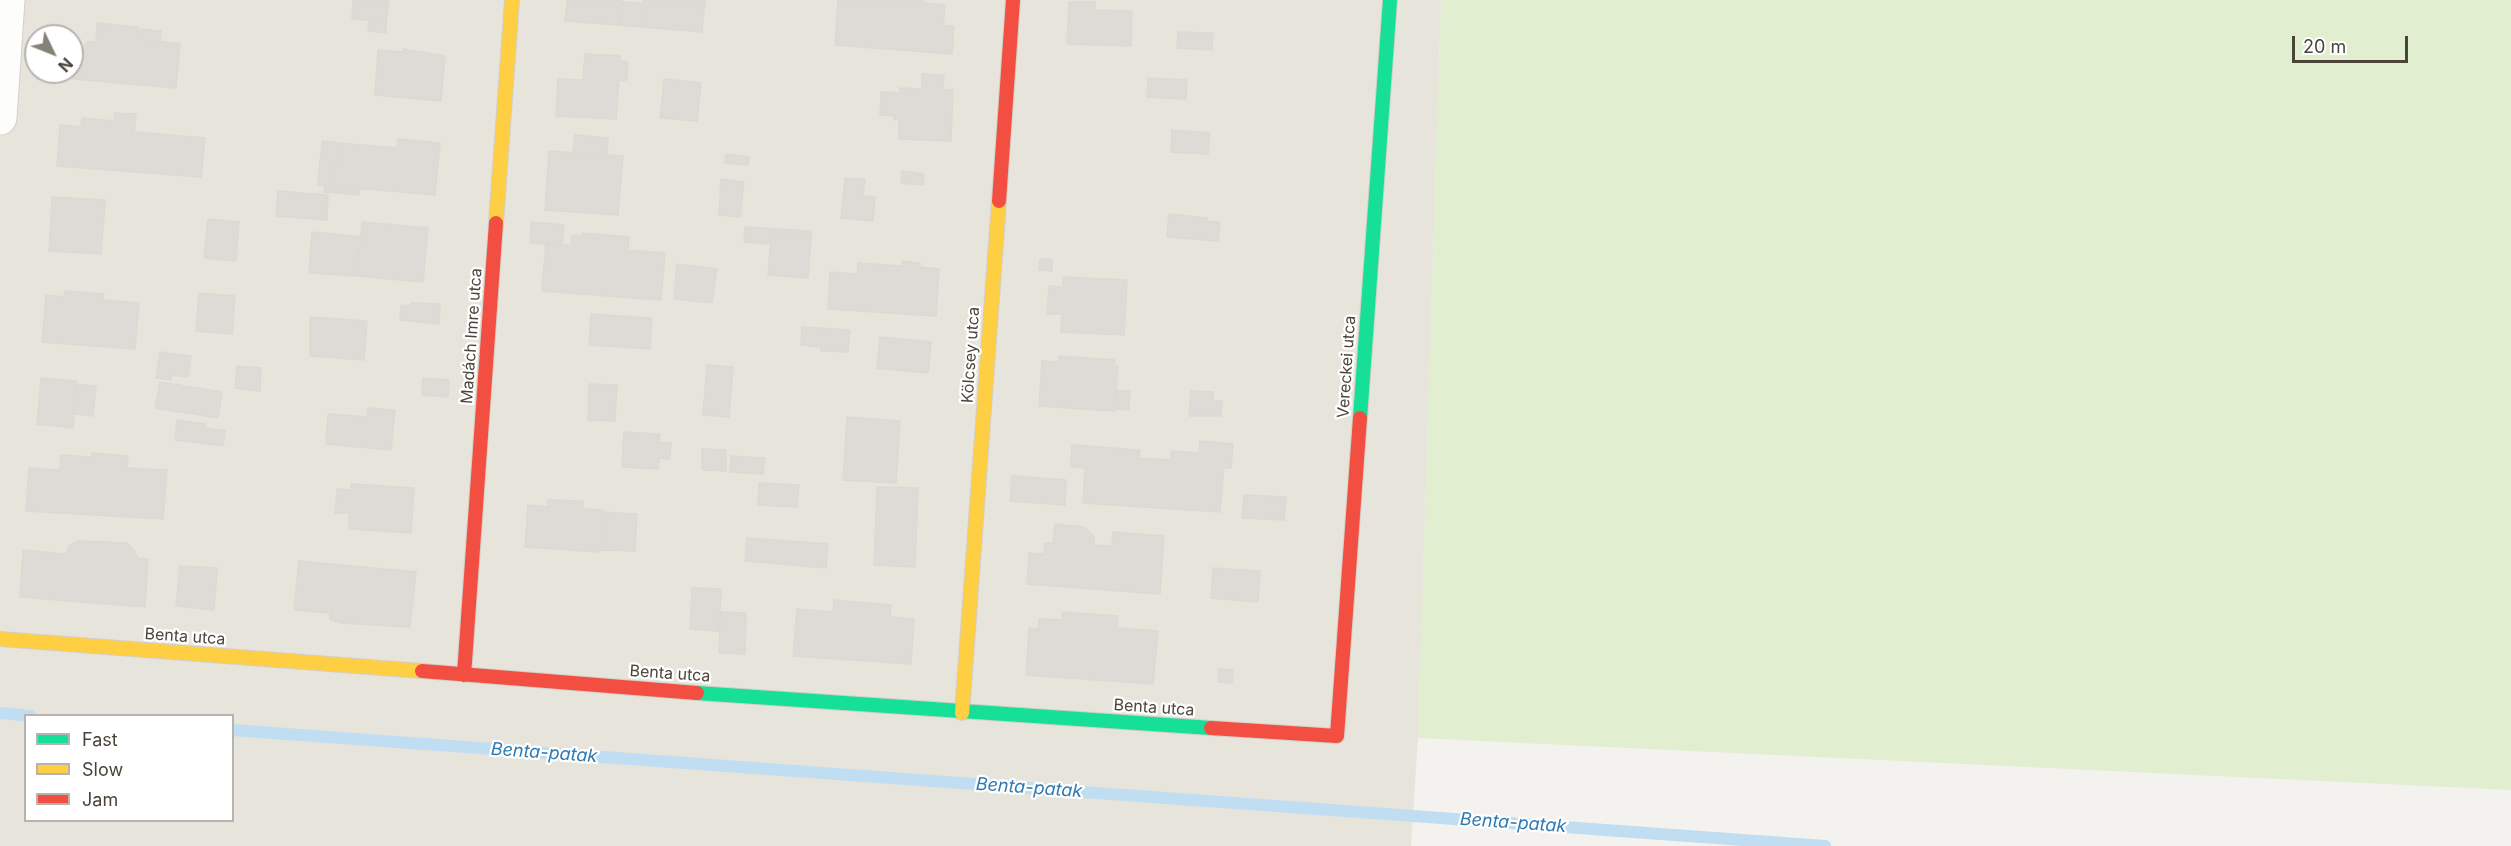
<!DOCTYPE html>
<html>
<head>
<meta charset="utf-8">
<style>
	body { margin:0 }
	#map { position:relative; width:2511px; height:846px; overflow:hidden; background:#f4f2ee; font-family:Inter,sans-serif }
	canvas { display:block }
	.legend { position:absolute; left:24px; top:714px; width:210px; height:108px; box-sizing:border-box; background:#fff; border:2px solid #b7b4b0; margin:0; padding:8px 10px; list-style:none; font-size:18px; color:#4b4439 }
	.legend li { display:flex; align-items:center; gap:12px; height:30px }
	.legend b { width:30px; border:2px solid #b7b4b0 }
	.north { position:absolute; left:24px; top:24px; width:60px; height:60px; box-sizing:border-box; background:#fff; border:2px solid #b7b4b0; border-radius:50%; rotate:133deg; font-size:16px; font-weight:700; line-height:24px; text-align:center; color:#4b4439 }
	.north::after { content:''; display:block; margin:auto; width:21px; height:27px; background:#868178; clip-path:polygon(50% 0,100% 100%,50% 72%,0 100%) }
	.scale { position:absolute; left:2292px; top:36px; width:116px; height:27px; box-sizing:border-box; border:3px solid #4b4439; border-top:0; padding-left:8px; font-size:18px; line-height:21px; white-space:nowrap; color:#4b4439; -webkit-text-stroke:4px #fff; paint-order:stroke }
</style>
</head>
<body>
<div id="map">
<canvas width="2511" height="846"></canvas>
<ul class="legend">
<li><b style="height:8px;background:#16e098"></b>Fast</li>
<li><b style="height:8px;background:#ffcf43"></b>Slow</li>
<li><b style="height:8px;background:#f24e42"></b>Jam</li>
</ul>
<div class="north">N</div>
<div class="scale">20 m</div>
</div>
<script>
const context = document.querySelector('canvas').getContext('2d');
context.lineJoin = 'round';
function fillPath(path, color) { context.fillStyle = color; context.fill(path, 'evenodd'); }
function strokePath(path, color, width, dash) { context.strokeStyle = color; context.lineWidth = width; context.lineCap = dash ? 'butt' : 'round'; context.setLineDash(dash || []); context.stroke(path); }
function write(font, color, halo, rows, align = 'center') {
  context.font = font + ' Inter,sans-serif'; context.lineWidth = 4.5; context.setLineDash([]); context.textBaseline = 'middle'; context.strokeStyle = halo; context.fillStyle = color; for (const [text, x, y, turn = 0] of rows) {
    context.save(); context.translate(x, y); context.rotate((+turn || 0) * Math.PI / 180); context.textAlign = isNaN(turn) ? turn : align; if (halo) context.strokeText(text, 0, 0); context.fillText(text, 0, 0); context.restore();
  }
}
fillPath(new Path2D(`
	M0,0H1441L1418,738L1411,846H0ZM36,36H72V72H36ZM26,716H232V820H26Z`), '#e7e4dc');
fillPath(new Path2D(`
	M1441,0H2511V790L1418,738Z`), '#e1eecf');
strokePath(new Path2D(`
	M0,713L31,716
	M232,730L1825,846`), '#c0ddf1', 12);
const building = new Path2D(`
	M353,0H389L386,22L352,19Z
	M567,0H622L620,25L565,21Z
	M643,0H705L702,32L641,27Z
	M838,0H923V3L945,5L943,25L954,26L952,54L835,45Z
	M622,2L643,3L641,27L620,25Z
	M1069,2H1095V10L1132,11L1131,46L1067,44Z
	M369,20L386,22V33L368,31Z
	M97,23L138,27L137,39L180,44L176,88L63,78V72H72V51L83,52L84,46L88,42H96Z
	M138,29L161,31L160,42L137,39Z
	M1178,32L1213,33L1212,50L1177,48Z
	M403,49L445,56L441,101L375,95L378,50L403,52Z
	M585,54L620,56V61L628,62L627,80H619L616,119L556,116L558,79L583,80Z
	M922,74L944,75L943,90H953L951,141L899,139V119L894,120V116L880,115L881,92L900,93V88L922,89Z
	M1148,78L1187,80L1186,99L1147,97Z
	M664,79L701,83L697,121L660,118Z
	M115,113L136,114L134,132L205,138L201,177L57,166L60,125L81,127L82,118L114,121Z
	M1172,130L1210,133L1208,154L1171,152Z
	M575,135L608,138L607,155L573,153Z
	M398,139L440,143L435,195L334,186L338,143L397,148Z
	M322,141L338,143L334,186L318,185Z
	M549,151L623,156L618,215L545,210Z
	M726,154L749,157L748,165L725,163Z
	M902,171L924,174L923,185L901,183Z
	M845,178L865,179L863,196L875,197L873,221L841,218Z
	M721,179L744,182L740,217L719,215Z
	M325,186L360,188L359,195L324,192Z
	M278,191L328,195L327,220L276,216Z
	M52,197L105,200L101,254L49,251Z
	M1169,214L1207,218V221L1220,222L1218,241L1167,237Z
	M208,219L239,222L236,261L204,258Z
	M362,222L428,228L423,282L357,276Z
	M531,222L564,225L562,245L530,243Z
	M745,227L811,231V239L771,237L770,244L744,242Z
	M312,232L361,237L357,276L309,273Z
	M582,233L629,237L628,250L665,253L661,300L542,291L546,243L571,246L572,236H582Z
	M771,237L811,239L808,278L768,275Z
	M1040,259H1052V271L1039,270Z
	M902,261L920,263V267L939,269L936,316L828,309L830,272L857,274L858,263L902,266Z
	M677,264L717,269L712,303L674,299Z
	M1063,277L1127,280L1124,335L1061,332L1062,314H1047L1049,286L1063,287Z
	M65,291L104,294L103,300L139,303L135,349L42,342L46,295L64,297Z
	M199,293L235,296L232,334L196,331Z
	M411,303L440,304L439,324L400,320L401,305L411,306Z
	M591,314L652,318L650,349L589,345Z
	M310,317L367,321L364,360L310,356Z
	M802,327L850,330L848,352L821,351V347L801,345Z
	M880,337L931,342L928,373L877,368Z
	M160,352L191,356L188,377L172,375L171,380L156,378Z
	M1059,356L1115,360L1114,366H1118L1114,411L1039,406L1042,361L1059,362Z
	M707,365L733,367L729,417L703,415Z
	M237,366L261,368L260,391L235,388Z
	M41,378L76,381L73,428L37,424Z
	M423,378L449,380L448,397L422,395Z
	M160,382L222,392L218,418L155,408Z
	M76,384L96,386L93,416L74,414Z
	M589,384L617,385L615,421L588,420Z
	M1116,390L1130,391L1129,410L1115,409Z
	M1191,391L1213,392V400L1222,401L1221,416H1189Z
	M368,408L395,410L391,450L326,444L328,414L367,417Z
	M847,417L900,421L896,483L843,480Z
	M177,420L206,424L205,428L225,431L223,446L175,440Z
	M624,432L660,434L659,442L671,443L670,459L659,458L658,469L622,467Z
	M1200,441L1233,444L1231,468H1224L1220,512L1083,503L1085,468L1071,467L1072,445L1140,450L1139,458L1171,460V451L1199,453Z
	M702,449L726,450V471L702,470Z
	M92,453L128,456L127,468L167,470L163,519L26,511L29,468L60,470L61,455L92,457Z
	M731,456L765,458L763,474L730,472Z
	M1012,476L1066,480L1065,505L1010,501Z
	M759,483L799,485L797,507L758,505Z
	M351,484L414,488L411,533L349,529V513H335L337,489L351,490Z
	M877,487L918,488L915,567L874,565Z
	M1244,495L1286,497L1284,520L1242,518Z
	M548,500L583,501V509L603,510L600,552L525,547L528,505L548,507Z
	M603,512L637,514L635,551L600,550Z
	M1055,524L1084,527L1094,537V545L1112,546L1113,532L1164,536L1160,594L1027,584L1029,553L1044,554L1045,543H1053Z
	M747,538L828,544L826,568L745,561Z
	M79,541L126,543L134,550L138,558L148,559L145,607L20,597L23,550L66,554L70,545Z
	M299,561L416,572L410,627L341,623L330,620V613L294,610Z
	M180,566L217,568L214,610L176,606Z
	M1213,568L1260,571L1258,602L1211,598Z
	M692,588L721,589L719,631L690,629Z
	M834,600L891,605L890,617L914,619L911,664L793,656L797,609L833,612Z
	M721,612L746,613L745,654L719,653Z
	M1062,612L1118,616L1117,628L1158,631L1153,684L1026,675L1029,628L1038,629L1039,619L1062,620Z
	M1219,669L1233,670L1232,683L1218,682Z`);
fillPath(building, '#dedbd6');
strokePath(building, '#dcd9d4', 1.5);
const street = new Path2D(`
	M0,118L8,0`);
const fast = new Path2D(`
	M1360,418L1390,0
	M697,693L1211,728`);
const slow = new Path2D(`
	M496,223L512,0
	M0,639L422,671
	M962,713L999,201`);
const jam = new Path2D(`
	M999,201L1013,0
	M422,671L697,693
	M464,675L496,223
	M1211,728L1337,736L1360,418`);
strokePath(street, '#d2d0cb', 35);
strokePath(fast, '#d3cfc5', 16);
strokePath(slow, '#d3cfc5', 16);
strokePath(jam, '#d3cfc5', 16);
strokePath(street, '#fdfdfc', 33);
strokePath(fast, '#16e098', 14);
strokePath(slow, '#ffcf43', 14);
strokePath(jam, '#f24e42', 14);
write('16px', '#4b4439', '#fff', [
	["Madách Imre utca",472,336,-86],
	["Kölcsey utca",971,355,-86],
	["Vereckei utca",1347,367,-86],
	["Benta utca",185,637,4],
	["Benta utca",670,674,4],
	["Benta utca",1154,708,4]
]);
write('italic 18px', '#2e7ab2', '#fff', [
	["Benta-patak",544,753,4],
	["Benta-patak",1029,788,4],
	["Benta-patak",1513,823,4]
]);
</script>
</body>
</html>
